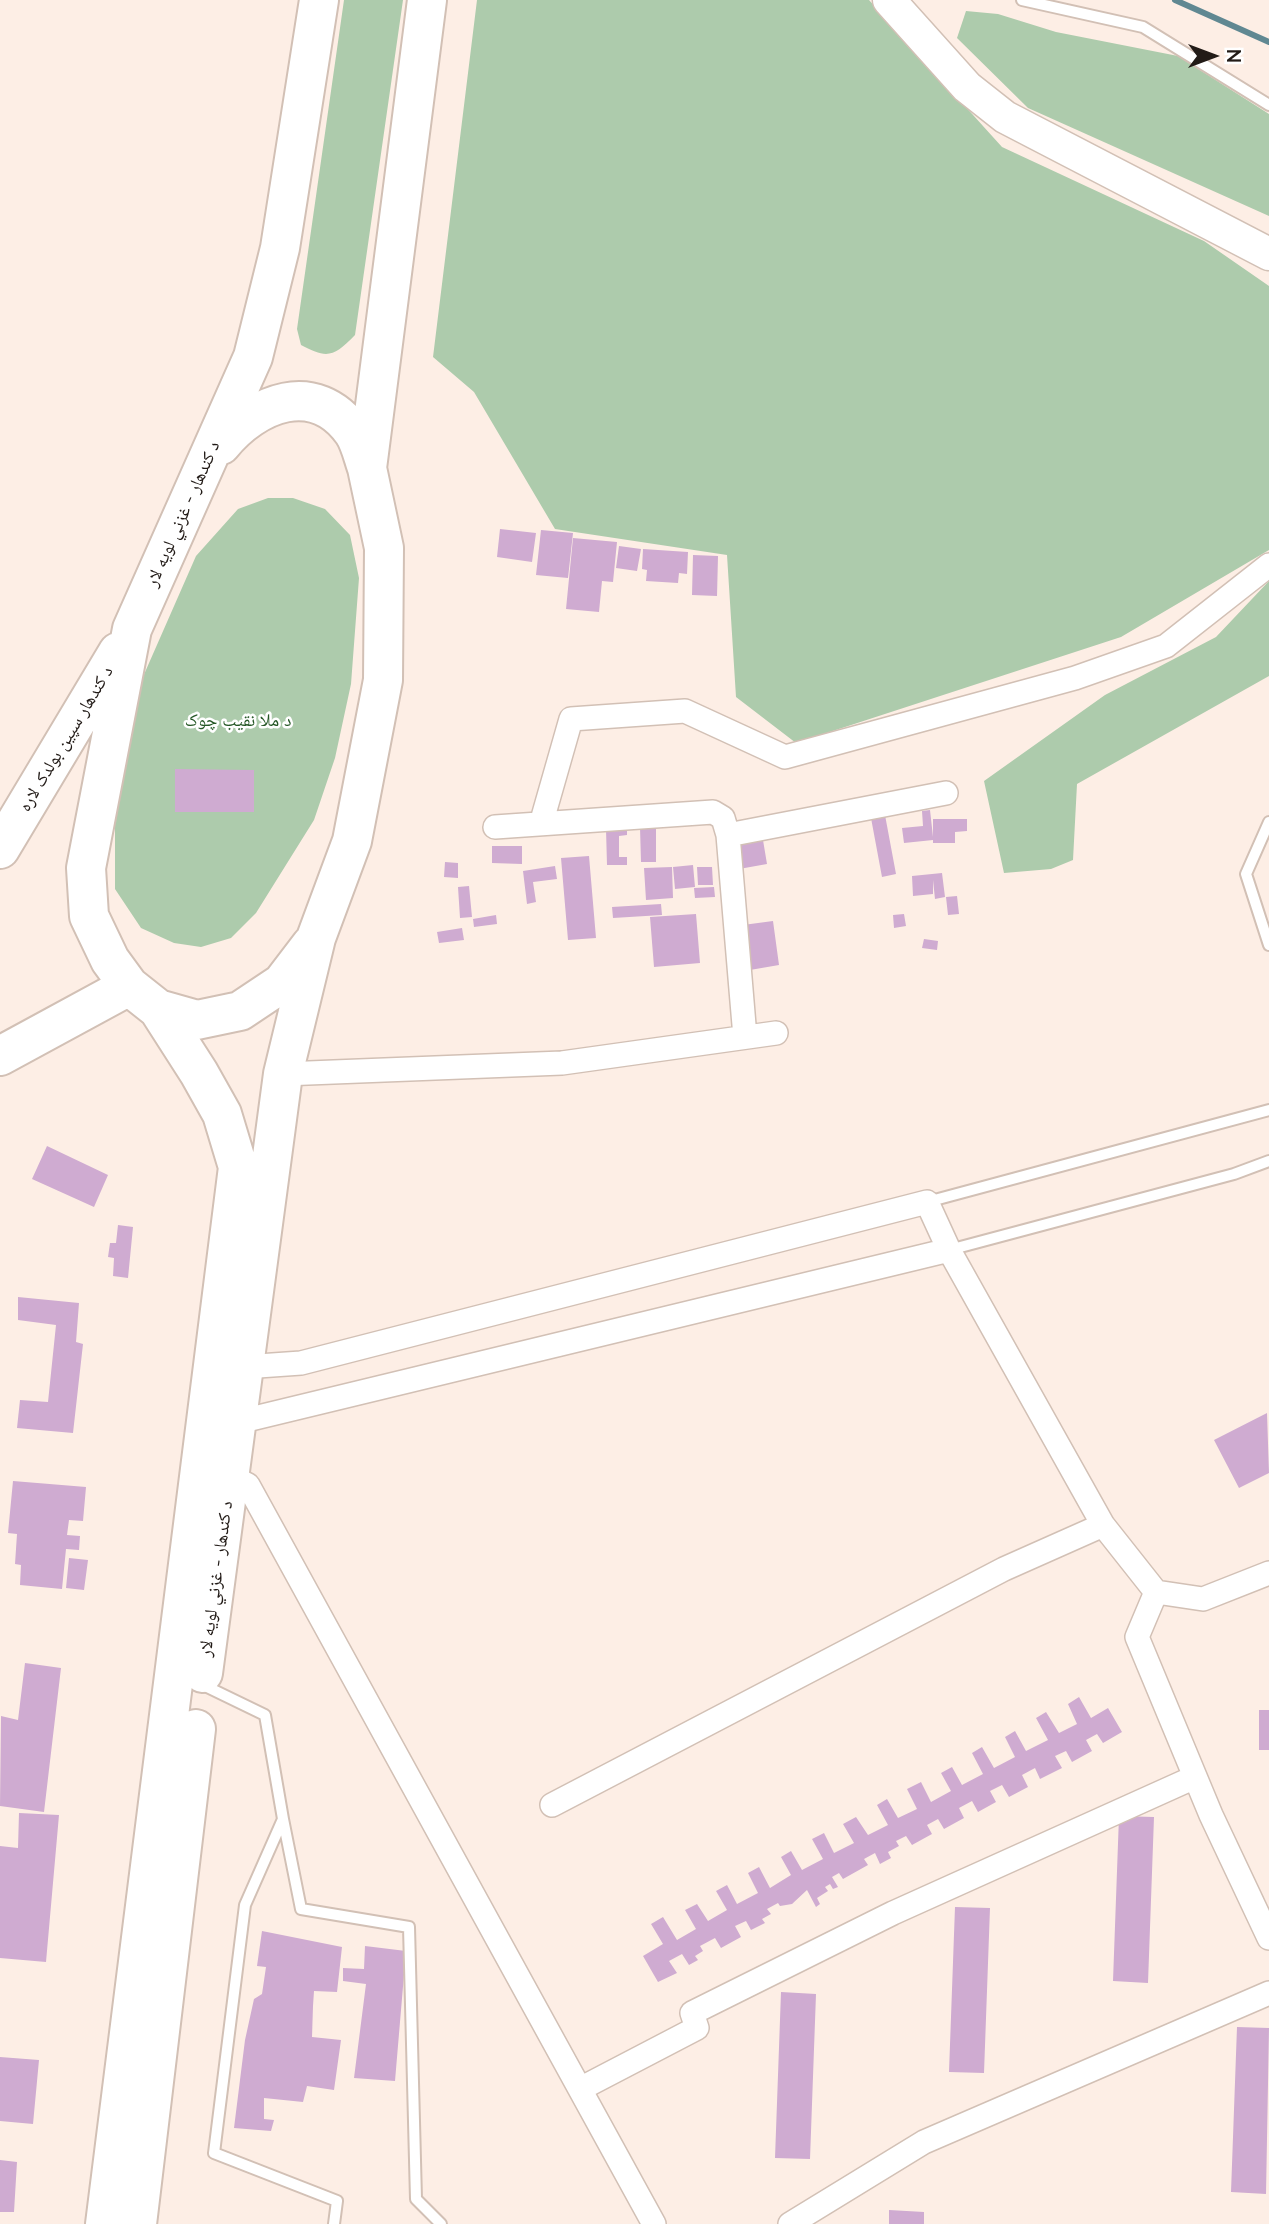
<!DOCTYPE html>
<html>
<head>
<meta charset="utf-8">
<style>
	body { margin:0 }
	#map { position:relative; width:1269px; height:2224px; overflow:hidden; background:#fdeee5; font-family:Mulish,sans-serif }
	canvas { display:block }
	.north { position:absolute; left:1178px; top:21px; width:70px; height:70px; -webkit-text-stroke:5px #fff; paint-order:stroke; rotate:90deg; font-size:19px; font-weight:700; line-height:28px; text-align:center; color:#221b17 }
	.north::after { content:''; display:block; margin:auto; width:24px; height:32px; background:#221b17; clip-path:polygon(50% 0,100% 100%,50% 72%,0 100%) }
</style>
</head>
<body>
<div id="map">
<canvas width="1269" height="2224"></canvas>
<div class="north">N</div>
</div>
<script>
const context = document.querySelector('canvas').getContext('2d');
context.lineJoin = 'round';
function fillPath(path, color) { context.fillStyle = color; context.fill(path, 'evenodd'); }
function strokePath(path, color, width, dash) { context.strokeStyle = color; context.lineWidth = width; context.lineCap = dash ? 'butt' : 'round'; context.setLineDash(dash || []); context.stroke(path); }
function write(font, color, halo, rows, align = 'center') {
  context.font = font + ' Mulish,"Noto Naskh Arabic",sans-serif'; context.lineWidth = 5; context.setLineDash([]); context.textBaseline = 'middle'; context.strokeStyle = halo; context.fillStyle = color; for (const [text, x, y, turn = 0] of rows) {
    context.save(); context.translate(x, y); context.rotate((+turn || 0) * Math.PI / 180); context.textAlign = isNaN(turn) ? turn : align; if (halo) context.strokeText(text, 0, 0); context.fillText(text, 0, 0); context.restore();
  }
}
fillPath(new Path2D(`
	M344,0H403L355,335C334,357 327,359 301,345L297,329Z
	M477,0H869L1002,147L1204,241L1269,286V550L1121,637L796,743L736,697L727,555L555,529L474,392L433,357Z
	M966,11L998,14L1056,32L1178,56L1269,114V216L1028,108L957,38Z
	M268,498H293L325,509L350,535L359,578L351,684L335,758L314,820L256,913L231,938L201,947L174,943L141,928L115,889V801L142,679L196,556L238,509Z
	M1269,581V676L1077,784L1073,860L1051,869L1004,873L984,781L1105,695L1216,637Z`), '#adcbac');
strokePath(new Path2D(`
	M1175,0L1269,42`), '#608892', 6);
fillPath(new Path2D(`
	M500,529L536,533L532,562L497,557Z
	M541,530L573,533L568,578L536,575Z
	M573,538L617,542L613,582L602,581L599,612L566,609Z
	M619,546L641,549L637,571L616,568Z
	M643,549L688,552L687,574L679,573L678,583L646,581L647,570L642,569Z
	M693,555L718,556L717,596L692,595Z
	M175,769L254,770V812H175Z
	M930,810L933,837V819H967V831L955,832V843H933V840L904,843L902,828L923,826L922,811Z
	M885,815L896,874L882,877L871,818Z
	M640,827H656V862H641Z
	M627,828V835L619,836V857H627V865H607L606,829Z
	M763,840L767,864L739,869L734,846Z
	M492,846H522V864L492,863Z
	M589,856L596,938L568,940L561,858Z
	M445,862L458,863V878L444,877Z
	M693,865L695,887L675,889L673,867Z
	M555,866L557,879L533,882L536,902L527,904L523,871Z
	M672,867L673,898L646,900L644,868Z
	M697,867H712L713,885H698Z
	M942,873L945,897L935,899L933,880V894L913,896L912,876Z
	M469,886L472,917L460,918L458,887Z
	M714,887L715,897L695,898L694,888Z
	M957,896L959,914L948,915L946,897Z
	M661,904L662,915L613,918L612,907Z
	M696,914L700,963L654,967L650,917Z
	M904,914L906,926L894,928L893,915Z
	M496,915L497,924L474,927L473,919Z
	M773,921L779,965L750,970L743,925Z
	M462,928L464,940L439,943L437,932Z
	M924,939L938,941L937,950L922,948Z
	M47,1146L108,1175L94,1207L32,1179Z
	M118,1225L133,1227L128,1278L113,1276L114,1258L108,1257L110,1243H116Z
	M18,1297L79,1303L76,1342L83,1344L73,1433L17,1428L20,1400L48,1402L56,1325L18,1320Z
	M1267,1413L1269,1473L1239,1488L1214,1440Z
	M13,1481L86,1487L83,1521L69,1520L67,1535L80,1536L79,1550L66,1549L62,1589L20,1585L21,1565L15,1564L17,1534L8,1533Z
	M69,1558L88,1560L84,1590L66,1588Z
	M25,1663L61,1668L44,1812L0,1806L1,1716L18,1720Z
	M1079,1697L1091,1718L1108,1708L1122,1732L1103,1743L1097,1734L1086,1740L1092,1751L1072,1762L1066,1751L1055,1756L1062,1768L1040,1779L1035,1768L1022,1775L1028,1787L1009,1797L1002,1785L990,1791L996,1802L978,1812L972,1801L959,1808L964,1818L944,1829L938,1819L927,1825L932,1834L912,1845L906,1836L896,1841L899,1846L888,1852L891,1858L880,1864L875,1853L864,1859L868,1865L843,1879L839,1873L832,1877L838,1887L833,1889L830,1884L825,1887L828,1891L817,1898L820,1904L816,1907L807,1890L792,1904L780,1906L778,1903L767,1909L771,1914L762,1919L765,1923L751,1930L746,1921L735,1926L741,1937L721,1948L715,1938L700,1946L703,1951L695,1956L698,1960L689,1965L682,1954L669,1961L677,1973L658,1982L643,1956L663,1944L651,1924L663,1917L677,1940L696,1929L685,1910L697,1904L708,1921L727,1910L716,1891L727,1885L737,1904L758,1893L748,1873L759,1867L770,1888L791,1875L781,1857L791,1851L802,1870L823,1859L812,1839L824,1833L834,1853L854,1843L843,1824L856,1817L868,1835L888,1825L877,1805L887,1799L898,1818L917,1809L907,1789L921,1782L931,1802L951,1791L941,1773L952,1767L962,1785L983,1774L972,1753L982,1747L994,1768L1015,1757L1005,1737L1015,1731L1026,1751L1048,1740L1036,1718L1046,1712L1059,1733L1077,1724L1068,1704Z
	M1259,1710H1269V1750H1259Z
	M19,1813L59,1815L46,1962L0,1958V1846L18,1848Z
	M1119,1816L1154,1817L1148,1983L1113,1981Z
	M955,1907L990,1908L984,2073L949,2072Z
	M262,1931L342,1947L337,1992L314,1991L313,2006L312,2037L341,2040L334,2090L307,2086L303,2102L264,2098V2119L274,2120L271,2131L234,2128L245,2040L254,1999L262,1994L266,1967L257,1966Z
	M365,1946L406,1951L395,2081L354,2078L366,1984L343,1981V1968L364,1969Z
	M781,1992L816,1994L810,2159L775,2158Z
	M1237,2027L1269,2028L1266,2194L1231,2192Z
	M0,2057L39,2060L33,2124L0,2121Z
	M0,2160L17,2162L14,2212H0Z
	M889,2210L924,2212V2224H889Z`), '#cfabd1');
const lane = new Path2D(`
	M1022,0L1143,27L1269,105
	M1269,822L1246,874L1269,945
	M927,1202L1269,1110
	M949,1250L1234,1174L1269,1161
	M201,1684L265,1715L283,1819L245,1905L214,2153L337,2201L334,2224
	M283,1819L301,1909L409,1927L416,2199L441,2224`);
const street = new Path2D(`
	M541,824L571,719L685,711L785,757L1075,678L1166,646L1269,565
	M495,827L713,812L723,818L728,835L745,1037
	M728,835L946,793
	M283,1074L562,1063L776,1033
	M244,1367L301,1363L927,1202L949,1250L1103,1525L1156,1592L1203,1599L1269,1573
	M228,1421L238,1422L949,1250
	M230,1476L248,1485L654,2224
	M1156,1592L1137,1637L1211,1815L1269,1938
	M552,1805L1004,1569L1103,1525
	M580,2089L697,2028L692,2013L893,1913L1195,1777
	M790,2224L924,2142L1269,1993`);
const secondary = new Path2D(`
	M889,0L967,87L1005,117L1269,254`);
const highway = new Path2D(`
	M221,445C255,403 315,378 353,432C360,442 363,457 367,468
	M0,849L118,652
	M158,1009L197,1020L240,1011L282,983L311,945
	M0,1056L129,986
	M203,1673L283,1074L316,938L352,841L383,680L384,548L367,468L427,0
	M105,2224L238,1167L222,1114L199,1073L158,1009L129,986L110,960L89,916L86,868L132,629L253,357L280,248L319,0
	M137,2224L196,1729`);
strokePath(lane, '#d2c0b5', 14);
strokePath(street, '#d2c0b5', 26);
strokePath(secondary, '#d2c0b5', 35);
strokePath(highway, '#d2c0b5', 42);
strokePath(lane, '#fff', 10);
strokePath(street, '#fff', 23);
strokePath(secondary, '#fff', 32);
strokePath(highway, '#fff', 38);
write('18px', '#221b17', '#fff', [
	["د کندهار - غزني لويه لار",183,514,-66],
	["د کندهار سپین بولدک لاره",66,739,-59],
	["د کندهار - غزني لويه لار",216,1579,-82]
]);
write('18px', '#265827', '#fff', [
	["د ملا نقيب چوک",238,721]
]);
</script>
</body>
</html>
